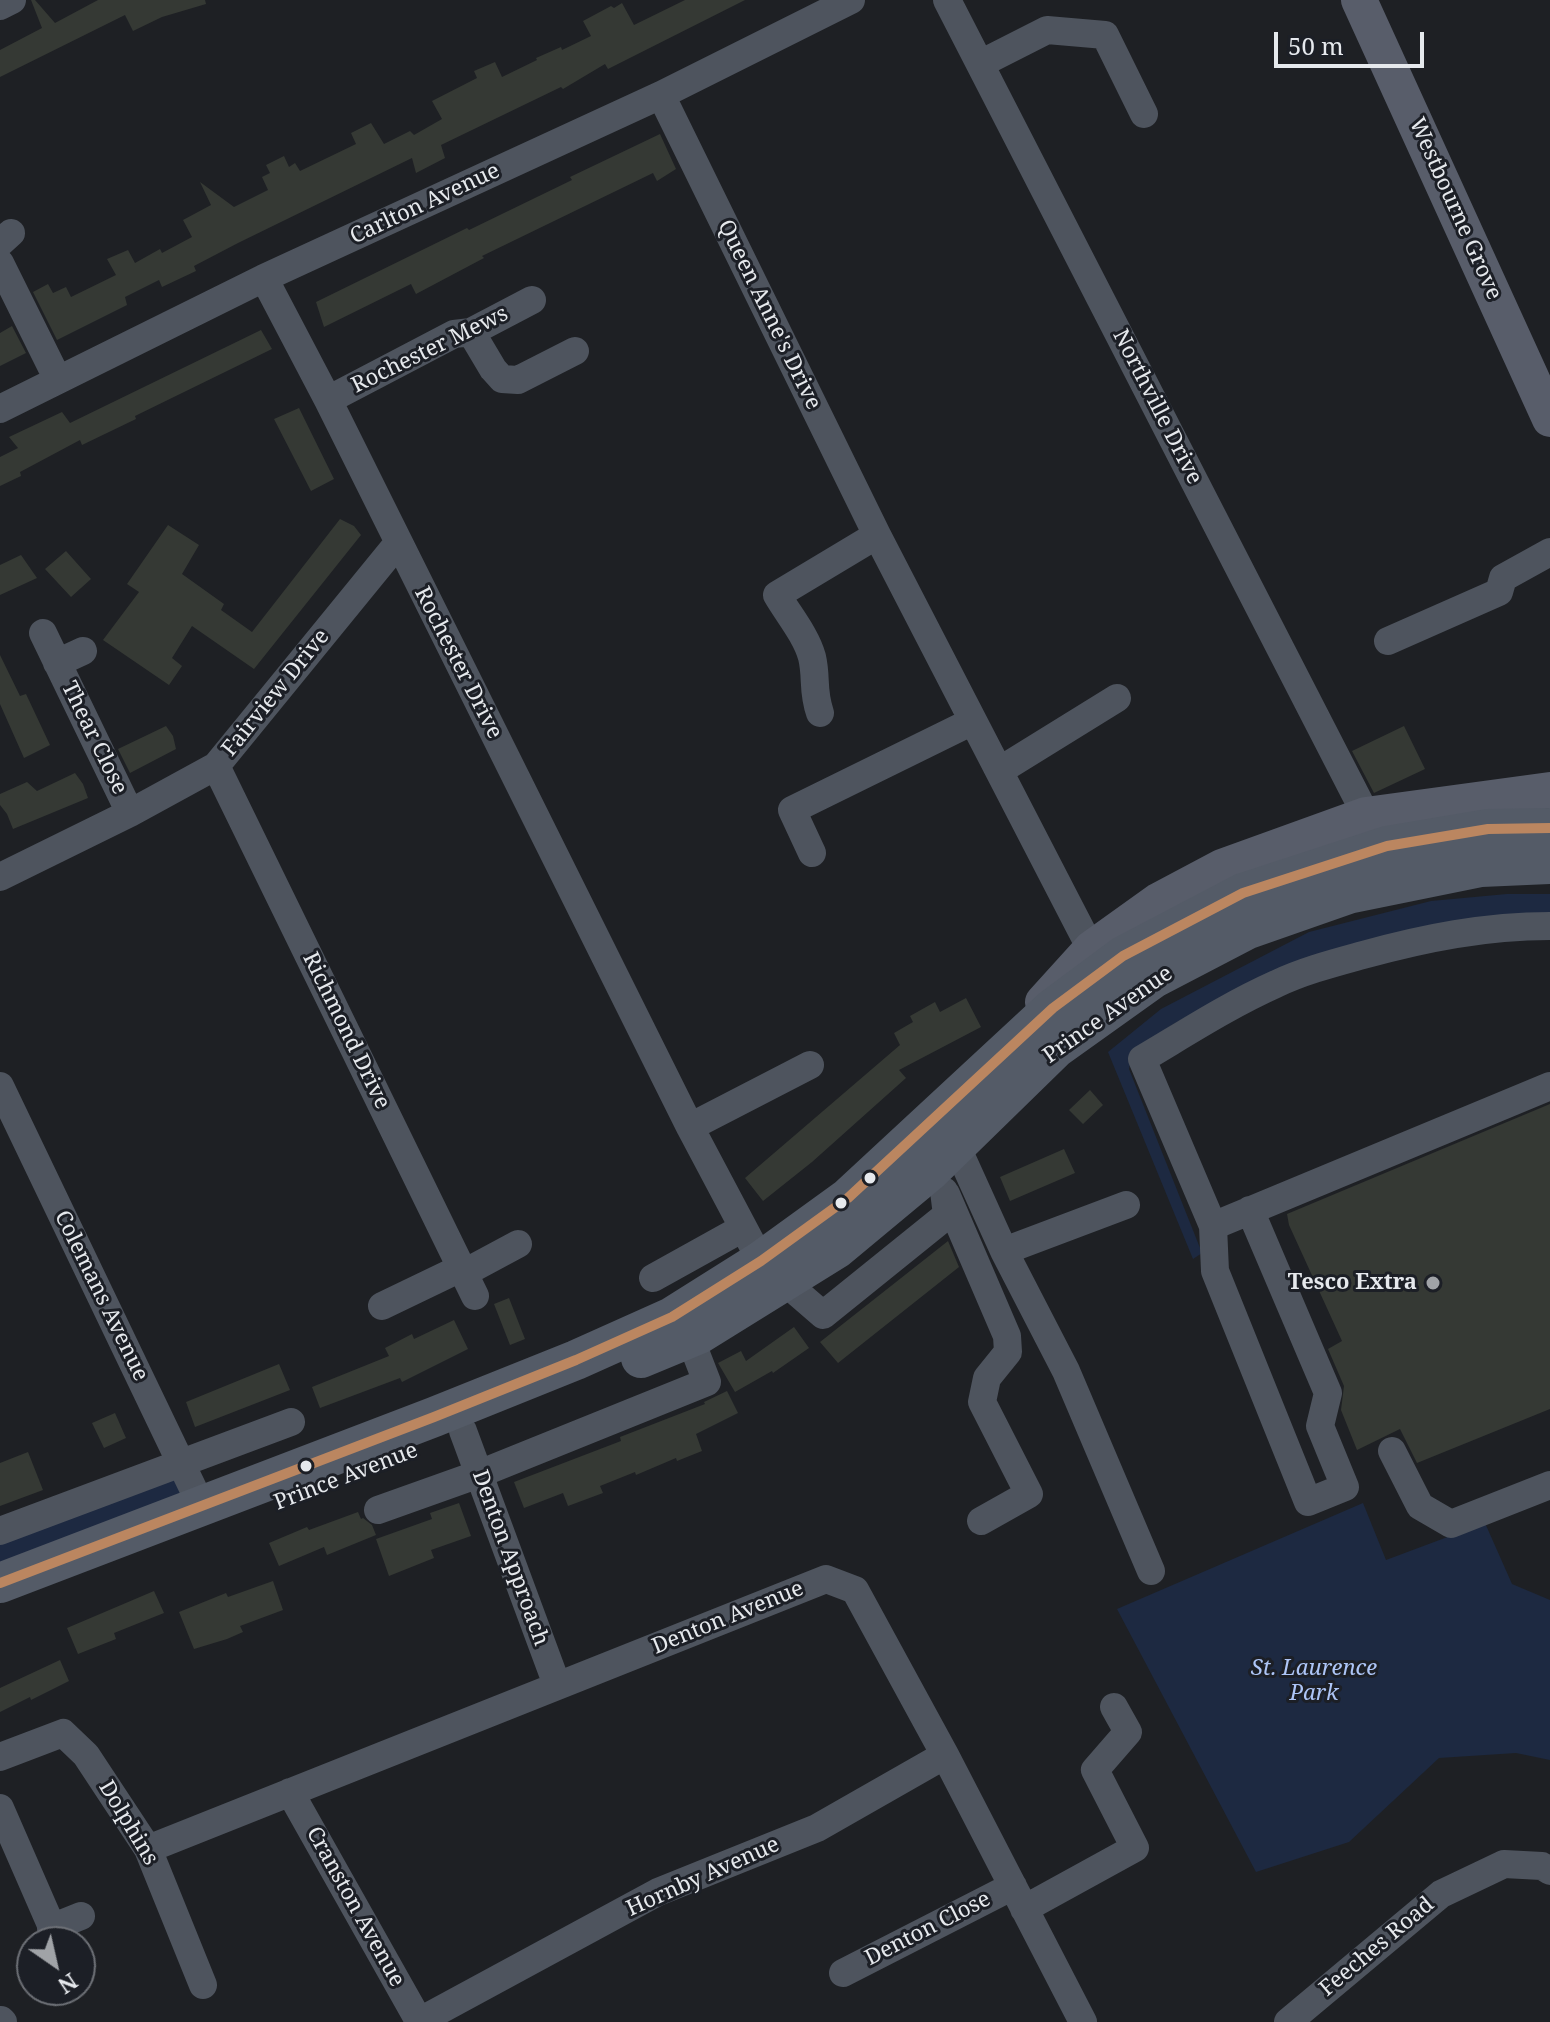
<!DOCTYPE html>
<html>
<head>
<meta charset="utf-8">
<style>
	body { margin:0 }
	#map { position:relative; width:1550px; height:2022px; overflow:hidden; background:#1e2024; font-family:"Noto Serif",serif }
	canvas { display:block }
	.north { position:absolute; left:16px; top:1926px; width:80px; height:80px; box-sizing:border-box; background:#1c1f26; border:2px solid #6d7076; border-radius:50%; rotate:146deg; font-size:22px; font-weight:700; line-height:32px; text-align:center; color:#e6e9ed }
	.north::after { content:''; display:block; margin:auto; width:28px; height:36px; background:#a0a3a7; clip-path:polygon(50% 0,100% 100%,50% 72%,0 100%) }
	.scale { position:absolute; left:1274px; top:32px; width:150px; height:36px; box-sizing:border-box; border:4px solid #e6e9ed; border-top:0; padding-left:10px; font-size:24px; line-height:28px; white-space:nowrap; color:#e6e9ed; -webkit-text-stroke:6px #1c1f26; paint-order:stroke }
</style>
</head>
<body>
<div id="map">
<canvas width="1550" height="2022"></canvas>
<div class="north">N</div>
<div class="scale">50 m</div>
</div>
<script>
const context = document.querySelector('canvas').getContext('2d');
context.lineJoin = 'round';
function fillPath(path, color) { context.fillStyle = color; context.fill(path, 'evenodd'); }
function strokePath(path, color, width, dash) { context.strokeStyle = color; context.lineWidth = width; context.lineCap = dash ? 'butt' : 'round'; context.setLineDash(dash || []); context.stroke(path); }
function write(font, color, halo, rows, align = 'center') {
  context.font = font + ' "Noto Serif",serif'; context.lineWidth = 6; context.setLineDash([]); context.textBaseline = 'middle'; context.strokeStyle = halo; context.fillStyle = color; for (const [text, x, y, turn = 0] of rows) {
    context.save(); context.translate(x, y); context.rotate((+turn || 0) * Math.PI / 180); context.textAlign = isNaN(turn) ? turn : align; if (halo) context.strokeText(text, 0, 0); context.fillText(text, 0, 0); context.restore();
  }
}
fillPath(new Path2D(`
	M1507,894H1550V917L1230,994L1175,1023L1132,1054L1129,1069L1202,1253L1193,1259L1108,1052L1161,1009L1309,932L1431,901Z
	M174,1474L185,1503L0,1572V1541Z
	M1363,1503L1386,1560L1485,1523L1512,1584L1550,1600V1760L1516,1753L1439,1758L1349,1842L1256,1872L1117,1609Z`), '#1d2941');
fillPath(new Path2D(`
	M31,0H35L55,23L98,0H205L206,4L162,17L133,31L125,15L0,77V50L42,28Z
	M685,0H745L608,69L605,64L563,89L561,87L441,145L445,158L416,173L412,158L238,243L194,266L196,271L162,287L159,280L125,297L127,305L57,340L33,292L48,284L53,293L66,287L71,297L116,275L107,259L128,250L135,263L160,249L162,253L192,237L183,220L211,205L200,182L234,207L268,190L262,177L270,173L266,165L284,156L289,167L295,163L300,171L356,144L351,133L371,123L384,144L410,131L414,135L442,119L432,101L477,78L474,71L495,62L502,77L537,60L536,58L561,47L562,50L591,36L583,21L611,6L614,8L622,3L634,25Z
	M660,134L676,169L657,181L653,173L482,256L484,258L416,294L411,284L324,327L316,302L467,228L469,230L572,180L570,177Z
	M12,326L26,353L0,366V333Z
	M261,330L272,349L135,416L136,419L82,445L80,440L20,472L21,476L0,486V457L18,448L9,437L62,412L70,423Z
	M299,408L334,479L311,491L274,419Z
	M340,519L354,526L361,535L254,669L192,626L172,658L182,666L169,685L103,640L139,592L127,584L168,525L199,545L182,574L224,604L221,610L252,632Z
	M66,551L91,579L71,597L45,569Z
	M21,555L37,578L0,595V565Z
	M0,655L20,696L26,694L50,745L24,758L0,704Z
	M166,726L173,736L176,749L130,773L118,749Z
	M1404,726L1425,769L1374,793L1352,751Z
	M75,773L83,784L88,798L13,829L7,814L0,805V794L27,782L37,791Z
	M966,998L981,1027L899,1070L906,1078L812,1162L763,1201L745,1178L900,1045L894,1033L913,1022L910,1016L935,1002L940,1012Z
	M1090,1090L1103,1105L1083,1124L1069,1110Z
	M1550,1104V1409L1417,1463L1400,1429L1357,1450L1341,1410L1344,1386L1328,1349L1342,1341L1289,1225L1287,1214Z
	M1064,1149L1075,1173L1010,1201L1000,1177Z
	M948,1241L959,1267L838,1363L820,1342Z
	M509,1298L525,1339L510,1345L494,1304Z
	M454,1320L468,1349L402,1382L400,1378L320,1408L312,1387L389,1356L385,1348L412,1334L414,1339Z
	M794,1327L809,1348L773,1373L772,1371L735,1392L718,1363L741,1351L746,1361Z
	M279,1364L290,1390L195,1427L186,1402Z
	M727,1391L738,1413L696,1434L702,1451L677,1461L676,1458L636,1475L635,1472L600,1486L603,1493L568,1506L563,1493L524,1508L514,1482L621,1441L620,1437L705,1404L704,1402Z
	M115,1413L126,1438L104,1448L92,1423Z
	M28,1452L43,1490L0,1506V1463Z
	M459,1503L471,1536L431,1550L434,1558L389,1576L376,1539L432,1519L430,1513Z
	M358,1512L361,1519L363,1518L372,1525L376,1535L327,1555L324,1547L279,1566L269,1543L307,1527L309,1530Z
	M273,1581L283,1610L240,1626L243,1632L227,1639L194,1649L179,1612L226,1593L228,1597Z
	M154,1591L164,1613L114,1633L116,1639L78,1654L67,1628Z
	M60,1660L69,1681L31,1700L30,1697L0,1712V1688Z`), '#353934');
strokePath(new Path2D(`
	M947,0L1366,815
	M0,6L12,0
	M980,64L1047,30L1105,35L1144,114
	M661,95L877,535L1091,949
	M0,243L11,233
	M0,263L58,380
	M264,278L328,400L690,1127L761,1261
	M471,332L493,369L502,379L518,380L575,351
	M328,400L454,334L471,332L532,300
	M0,409L264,278L661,95L851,0
	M43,633L130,813
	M1388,641L1499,592L1503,578L1550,552
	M57,663L83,651
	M820,713C812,690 817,678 812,657C806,635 788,614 777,595L877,535
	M216,766L475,1296
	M999,771L1117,698
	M812,853L792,810L973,721
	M0,877L130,813L216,766L398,543
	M1550,926C1485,926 1425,938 1363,955C1334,963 1303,971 1276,984C1229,1005 1186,1033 1142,1059L1213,1226L1550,1086
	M0,1086L201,1505
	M690,1127L810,1065
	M956,1145L1004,1251L1126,1205
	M946,1194L1007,1336L1008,1352L987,1378L982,1402L1029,1494L981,1521
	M1213,1226L1215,1271L1308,1502L1345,1487L1320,1426L1328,1393L1250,1210
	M1004,1251L1066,1371L1151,1571
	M464,1273L518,1244
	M653,1278L743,1228
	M786,1283L823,1315L947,1215L944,1191
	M382,1306L461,1268
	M463,1431L557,1685
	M1392,1451L1420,1506L1451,1524L1550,1485
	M378,1510L479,1474L707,1382L690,1338
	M0,1531L291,1422
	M0,1757L63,1733L86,1755L148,1849L203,1985
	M290,1792L419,2021
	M0,1808L58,1941
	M148,1849L826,1579L855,1590L945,1755L1083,2022
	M1024,1909L1135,1848L1095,1770L1128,1732L1114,1707
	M51,1928L81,1916
	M843,1973L1013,1886
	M1,2020L3,2022
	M418,2022L658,1892L817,1828L945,1755
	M1288,2022L1441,1894L1504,1864L1542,1866L1550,1871`), '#4e545e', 28);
strokePath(new Path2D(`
	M1359,0L1550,419
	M1043,1002L1091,949L1158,901L1222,867L1366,815L1550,790`), '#585d6a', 36);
strokePath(new Path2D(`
	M641,1358L699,1334L836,1249L931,1170L1056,1048L1154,978L1248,929L1348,894L1481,867L1550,864
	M0,1583L434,1417L576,1360L672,1317L761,1261L848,1198L1053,1008L1123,956L1243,893L1387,846L1488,829L1550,828`), '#545b67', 40);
strokePath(new Path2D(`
	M0,1583L434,1417L576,1360L672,1317L761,1261L848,1198L1053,1008L1123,956L1243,893L1387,846L1488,829L1550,828`), '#bb8660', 10);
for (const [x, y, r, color] of [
	[870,1178,7,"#e6e9ed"],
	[841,1203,7,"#e6e9ed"],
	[1433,1283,8,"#a0a3a7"],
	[306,1466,7,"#e6e9ed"]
]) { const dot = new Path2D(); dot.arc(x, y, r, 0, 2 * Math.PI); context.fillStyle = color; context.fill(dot); strokePath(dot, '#1c1f26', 3); }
write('22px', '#e6e9ed', '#1c1f26', [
	["Carlton Avenue",425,204,-25],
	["Westbourne Grove",1455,209,66],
	["Queen Anne's Drive",769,315,64],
	["Rochester Mews",430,350,-26],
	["Northville Drive",1157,407,63],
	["Rochester Drive",458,663,63],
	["Fairview Drive",276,693,-51],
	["Thear Close",94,738,64],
	["Prince Avenue",1108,1015,-35],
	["Richmond Drive",346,1031,64],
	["Colemans Avenue",101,1296,64],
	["Prince Avenue",346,1477,-21],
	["Denton Approach",510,1558,70],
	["Denton Avenue",728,1618,-22],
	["Dolphins",128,1823,59],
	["Hornby Avenue",703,1877,-24],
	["Cranston Avenue",355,1907,61],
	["Denton Close",928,1929,-27],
	["Feeches Road",1377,1947,-40]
]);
write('bold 22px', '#e6e9ed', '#1c1f26', [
	["Tesco Extra",1417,1283]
], 'right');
write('italic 22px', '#adc5f6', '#1c1f26', [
	["St. Laurence",1314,1669],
	["Park",1314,1694]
]);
</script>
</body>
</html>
